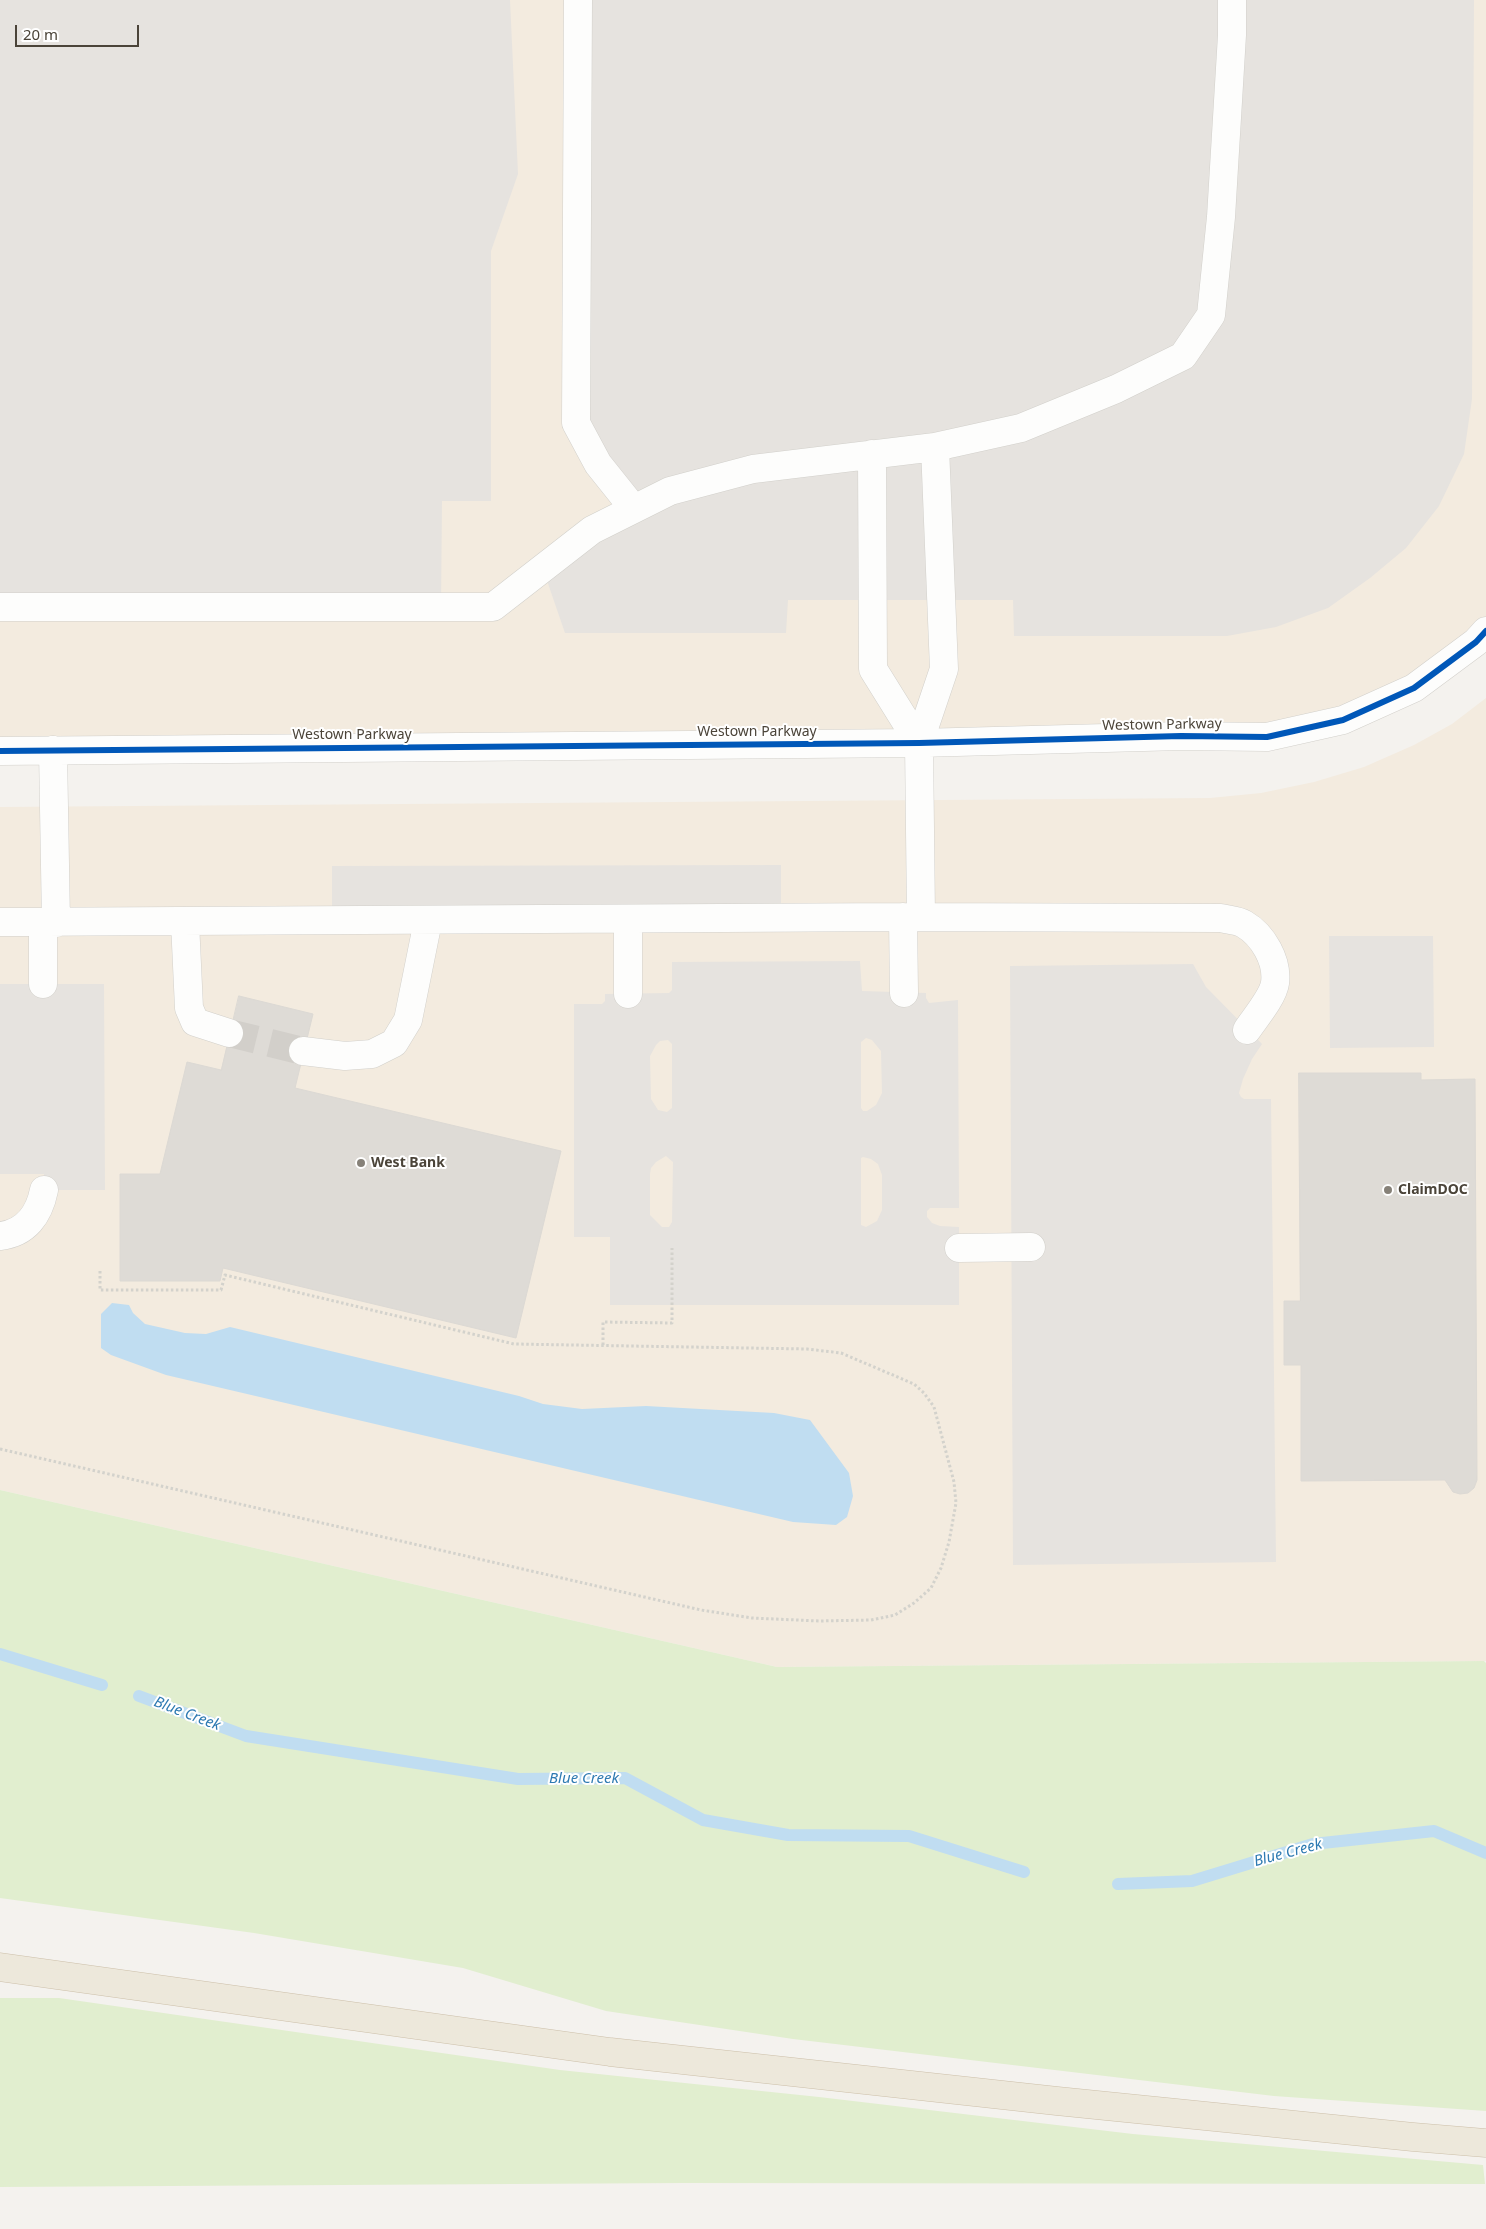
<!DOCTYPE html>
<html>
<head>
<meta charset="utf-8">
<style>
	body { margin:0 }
	#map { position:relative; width:1486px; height:2229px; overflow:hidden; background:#f4f2ee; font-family:"Noto Sans",sans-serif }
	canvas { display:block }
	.scale { position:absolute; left:15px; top:25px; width:124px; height:22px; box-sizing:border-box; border:2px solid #4b4439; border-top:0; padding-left:6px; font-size:15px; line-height:18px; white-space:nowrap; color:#4b4439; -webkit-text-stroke:4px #fff; paint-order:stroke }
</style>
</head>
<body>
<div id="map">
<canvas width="1486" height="2229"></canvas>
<div class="scale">20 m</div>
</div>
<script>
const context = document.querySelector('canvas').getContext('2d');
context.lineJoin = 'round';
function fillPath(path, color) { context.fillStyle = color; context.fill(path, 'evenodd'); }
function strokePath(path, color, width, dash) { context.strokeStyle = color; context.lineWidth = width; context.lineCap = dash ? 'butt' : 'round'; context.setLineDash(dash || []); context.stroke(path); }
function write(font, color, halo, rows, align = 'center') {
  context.font = font + ' "Noto Sans",sans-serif'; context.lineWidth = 4; context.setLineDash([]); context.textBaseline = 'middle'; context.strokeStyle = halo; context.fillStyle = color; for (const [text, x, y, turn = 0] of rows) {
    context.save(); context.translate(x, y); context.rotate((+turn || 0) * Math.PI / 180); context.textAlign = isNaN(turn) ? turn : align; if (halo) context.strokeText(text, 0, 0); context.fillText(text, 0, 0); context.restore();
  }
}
fillPath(new Path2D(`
	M0,0H1486V631L1414,688L1267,737L0,751Z
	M1486,698V1661L777,1667L0,1490V807L1210,798L1261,793L1314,782L1364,767L1414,745L1452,724Z`), '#f3ebdf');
fillPath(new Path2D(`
	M0,1490L777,1667L1484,1661L1486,1663V2111L1274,2096L793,2039L606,2011L463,1968L254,1933L0,1898Z
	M0,1998H59L560,2070L819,2097L1133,2134L1483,2165L1485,2184L683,2183L0,2187Z`), '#e1eecf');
fillPath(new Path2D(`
	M0,0H510L518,174L491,251V501H442L441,607H0Z
	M578,0H1474L1472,399L1464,454L1439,506L1406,548L1370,578L1328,608L1276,627L1227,636H1014L1013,600H788L786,633H565L543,569L634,509L576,423Z
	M781,865V918L332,921V866Z
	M1329,936H1433L1434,1047L1330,1048Z
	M860,961L862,991L926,993V998L929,1003L958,1000L959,1208H930L927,1211V1217L932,1223L940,1226L959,1227V1305H610V1237H574V1004H602L605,1001V994L669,993L672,990V962ZM866,1038L872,1040L881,1051L882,1093L876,1105L867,1111H863L861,1108V1042ZM668,1040L672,1044V1108L667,1112L658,1110L651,1099L650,1056L656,1045L660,1041ZM666,1156L673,1162L672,1222L669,1227H662L650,1215V1174L651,1168L656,1162ZM863,1157L871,1159L878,1164L882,1175V1210L877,1221L866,1227L861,1225V1158Z
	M1193,964L1206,987L1262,1044L1252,1059L1243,1079L1239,1093L1241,1097L1244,1099H1271L1276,1562L1013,1565L1010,966Z
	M0,984H104L105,1190H44V1174H0Z`), '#e6e3df');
fillPath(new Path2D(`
	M112,1303L129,1305L133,1313L145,1324L185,1333L206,1334L230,1327L519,1396L543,1404L582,1409L646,1406L774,1413L810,1420L849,1473L853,1496L847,1517L836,1525L793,1522L166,1375L111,1355L101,1348V1314Z`), '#c0ddf1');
strokePath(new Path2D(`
	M0,1654L102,1685
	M139,1696L246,1736L518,1779L625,1778L703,1820L788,1835L909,1836L1024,1872
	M1118,1884L1192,1881L1313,1844L1434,1831L1486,1853`), '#c0ddf1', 12);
const building = new Path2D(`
	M239,996L313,1014L295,1088L561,1151L516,1338L223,1268L220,1281H120V1174H160L187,1062L221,1070Z
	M1299,1073H1421V1080L1475,1079L1477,1480L1474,1488L1468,1493L1460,1494L1453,1492L1445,1480L1301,1481V1365H1284V1301H1300Z`);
fillPath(building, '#dedbd6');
strokePath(building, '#dcd9d4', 1);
strokePath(new Path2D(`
	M229,1033L303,1051`), '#d2cfca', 28, [28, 14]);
const minor = new Path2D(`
	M578,0L576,423L598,464L634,509
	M872,454L873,669L919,743
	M0,607H493L592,530L670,491L753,469L935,447L1021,428L1116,389L1183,356L1211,315L1221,217L1232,35V0
	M53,750L56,923
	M0,751L919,743L1181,736L1267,737L1343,720L1414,688L1476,642L1486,631
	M903,917L904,993
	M921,917L919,743L944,669L935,447
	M628,919V994
	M0,922L903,917L1221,918C1228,920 1237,920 1244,924C1263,935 1278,961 1275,983C1273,997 1255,1018 1247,1030
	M185,922L189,1008L195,1022L229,1033
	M43,923V984
	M303,1051L345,1056L372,1054L394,1043L408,1020L428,921
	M0,1236C26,1233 39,1215 44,1190
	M959,1248L1031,1247`);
const highway = new Path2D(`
	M0,1967L610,2052L1057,2101L1413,2137L1486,2143`);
strokePath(minor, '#d2d0cb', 29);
strokePath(highway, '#ccbfa9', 29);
strokePath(new Path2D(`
	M603,1345V1322L672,1323V1248
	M0,1449L701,1610L752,1618L819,1621L871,1620L895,1615L914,1603L931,1588L941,1568L949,1542L956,1503L954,1482L934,1407L924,1393L914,1384L841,1353L807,1349L514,1344L225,1275L221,1290H100V1271`), '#d3d2cc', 3, [2.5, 2.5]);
strokePath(minor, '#fdfdfc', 28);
strokePath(highway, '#ede8db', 28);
strokePath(new Path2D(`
	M0,751L919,743L1181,736L1267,737L1343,720L1414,688L1476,642L1486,631`), '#0057b8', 6);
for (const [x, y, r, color] of [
	[361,1163,5,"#868178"],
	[1388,1190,5,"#868178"]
]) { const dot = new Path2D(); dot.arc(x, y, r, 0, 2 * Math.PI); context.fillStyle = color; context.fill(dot); strokePath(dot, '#fff', 2); }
write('14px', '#4b4439', '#fff', [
	["Westown Parkway",1162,725,-1],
	["Westown Parkway",757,732],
	["Westown Parkway",352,735]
]);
write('bold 14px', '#4b4439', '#fff', [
	["West Bank",371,1163],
	["ClaimDOC",1398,1190]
], 'left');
write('italic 15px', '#2e7ab2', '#fff', [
	["Blue Creek",187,1714,21],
	["Blue Creek",584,1779],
	["Blue Creek",1288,1853,-15]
]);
</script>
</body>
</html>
